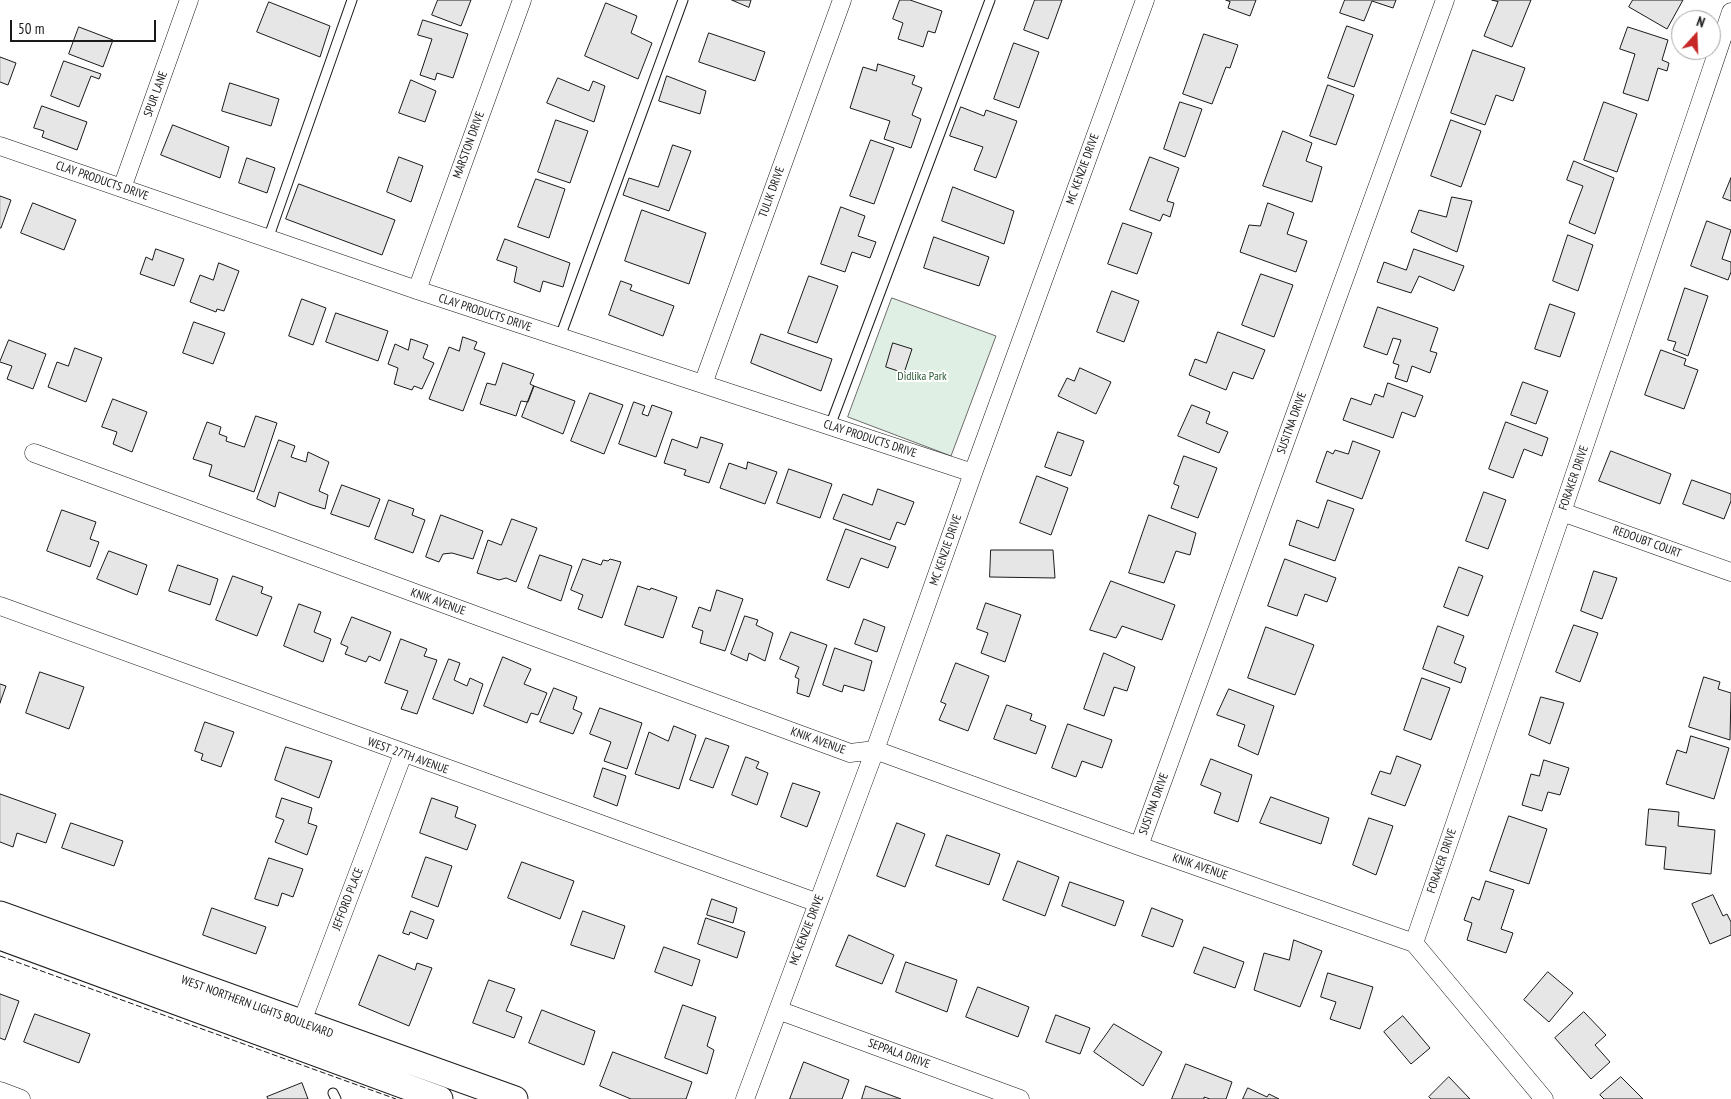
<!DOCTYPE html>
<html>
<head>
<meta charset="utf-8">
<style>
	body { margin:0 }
	#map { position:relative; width:1731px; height:1099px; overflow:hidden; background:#fff; font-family:"PT Sans Narrow",sans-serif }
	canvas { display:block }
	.north { position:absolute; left:1671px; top:10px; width:50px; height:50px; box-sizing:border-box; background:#fff; border:1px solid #a3a3a3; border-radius:50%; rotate:20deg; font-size:14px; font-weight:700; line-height:20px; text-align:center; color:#1a1a1a }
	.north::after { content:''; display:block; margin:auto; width:18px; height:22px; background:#c62828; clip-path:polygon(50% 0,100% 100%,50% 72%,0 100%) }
	.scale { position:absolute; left:10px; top:20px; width:146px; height:22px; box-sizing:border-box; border:2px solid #1a1a1a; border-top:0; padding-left:6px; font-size:15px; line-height:18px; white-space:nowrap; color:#1a1a1a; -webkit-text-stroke:4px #fff; paint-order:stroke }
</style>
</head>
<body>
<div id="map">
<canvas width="1731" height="1099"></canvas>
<div class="north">N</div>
<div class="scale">50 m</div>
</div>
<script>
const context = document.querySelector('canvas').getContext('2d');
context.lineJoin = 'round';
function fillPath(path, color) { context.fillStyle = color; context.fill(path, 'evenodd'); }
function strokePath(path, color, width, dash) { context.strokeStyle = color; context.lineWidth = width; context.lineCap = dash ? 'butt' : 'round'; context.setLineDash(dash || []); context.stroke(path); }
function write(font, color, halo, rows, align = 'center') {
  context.font = font + ' "PT Sans Narrow",sans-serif'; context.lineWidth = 4; context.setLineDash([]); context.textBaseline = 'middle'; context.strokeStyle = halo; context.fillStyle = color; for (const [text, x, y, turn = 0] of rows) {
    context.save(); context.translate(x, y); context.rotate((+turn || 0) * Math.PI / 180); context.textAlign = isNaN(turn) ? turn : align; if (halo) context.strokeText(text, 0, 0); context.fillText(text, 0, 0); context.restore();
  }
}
const green = new Path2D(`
	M892,298L996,336L951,456L848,417Z`);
fillPath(green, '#e0efe3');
strokePath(green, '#6a6a6a', 1);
const building = new Path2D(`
	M438,0H471L461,26L432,15Z
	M732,0H751L749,7Z
	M900,0H910L942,11L935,33L928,31L923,47L898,39L903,23L893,19Z
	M1035,0H1062L1048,39L1024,30Z
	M1226,0H1256L1250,16L1228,8L1230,2Z
	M1345,0H1396L1393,8L1372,1L1364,21L1340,13Z
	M1492,0H1531L1512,47L1484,36L1498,2Z
	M1633,0H1683L1667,29L1629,7Z
	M269,2L330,26L320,57L257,32Z
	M606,3L637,16L631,33L652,43L638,79L585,56Z
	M423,20L468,34L453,78L437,73L435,80L420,75L432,39L418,35Z
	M1347,26L1373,35L1354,87L1328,78Z
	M79,27L113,40L103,67L69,54Z
	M1628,27L1668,40L1662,60L1669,63L1667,71L1658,68L1648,101L1623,93L1635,54L1620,49Z
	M709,33L765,52L755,81L699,62Z
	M1204,34L1238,45L1230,68L1226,67L1212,104L1183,94Z
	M1014,43L1039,52L1019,108L994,99Z
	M1473,50L1525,68L1513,101L1496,95L1485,125L1451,113Z
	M0,57L16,63L8,85L0,82Z
	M64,61L101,74L99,79L91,76L79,107L51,96Z
	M878,64L915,76L912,84L922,88L912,115L921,119L911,148L884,139L890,121L850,108L863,67L876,71Z
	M667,76L706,91L700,114L659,101Z
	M558,78L589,91L593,81L605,86L594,122L547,103Z
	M411,80L436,91L425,122L399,113Z
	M230,83L279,99L271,126L222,111Z
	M1328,85L1354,95L1336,145L1310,136Z
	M1180,102L1202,109L1185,157L1164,149Z
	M1604,102L1637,114L1617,172L1584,160Z
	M42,106L87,122L77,150L42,137L44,131L34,128Z
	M961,107L984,116L986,110L1017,121L996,178L974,170L983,147L950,136Z
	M556,120L588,131L570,183L538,172Z
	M1451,120L1481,131L1461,187L1431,176Z
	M173,125L229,147L220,178L161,155Z
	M1283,131L1312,143L1306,161L1322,167L1312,202L1263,186Z
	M871,140L894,148L874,204L850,196Z
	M673,145L691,151L669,211L623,195L629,178L658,187Z
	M399,157L423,166L411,202L387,192Z
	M1150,157L1179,168L1167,201L1174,203L1170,217L1163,214L1160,221L1130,210Z
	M247,158L275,168L267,193L239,183Z
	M1574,161L1614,178L1595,234L1569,223L1583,186L1567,180Z
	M1731,178V201L1723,198Z
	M536,179L565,189L549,238L518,227Z
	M299,184L395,220L382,255L286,219Z
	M953,187L1014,211L1004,244L942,221Z
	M0,196L11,200L1,228H0Z
	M1452,197L1472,201L1457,252L1411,232L1419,210L1446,217Z
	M33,203L76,220L64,250L21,233Z
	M1268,203L1294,213L1287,234L1307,241L1296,272L1240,252L1249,225L1260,226Z
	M841,207L865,216L858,236L876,242L870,258L852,252L845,272L821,264Z
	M642,210L706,233L689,284L625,261Z
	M1707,221L1731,230L1722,259L1731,262V272L1728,280L1691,266Z
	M1123,223L1152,233L1137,274L1108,264Z
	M1568,235L1593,245L1578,291L1553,281Z
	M934,237L989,257L979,286L924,268Z
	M505,239L570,263L563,287L543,281L540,292L514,282L517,267L497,260Z
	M156,249L184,259L174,286L140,274L146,257L152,260Z
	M1414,249L1464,266L1454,291L1419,276L1411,293L1377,282L1384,262L1406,270Z
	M219,263L239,271L224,311L217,309L216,312L190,302L200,275L213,280Z
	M1261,274L1293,285L1274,337L1242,325Z
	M809,276L838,286L817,343L788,333Z
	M621,281L632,285L630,290L674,306L663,336L609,315Z
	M1685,288L1708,296L1688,356L1673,350L1676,342L1668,340Z
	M1112,291L1139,301L1124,342L1097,332Z
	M302,299L326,308L313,345L289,336Z
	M1550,304L1575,313L1560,357L1535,349Z
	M1378,307L1438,328L1430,351L1437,353L1430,373L1412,366L1407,382L1395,378L1399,365L1393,363L1401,340L1393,338L1387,355L1364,347Z
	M336,313L388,331L378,361L326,342Z
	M194,322L225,333L213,364L183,353Z
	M1218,332L1265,350L1253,379L1233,372L1226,390L1189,375L1195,359L1206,363Z
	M761,334L832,359L821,391L751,363Z
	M463,337L477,342L474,349L485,353L463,411L429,399L449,347L459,351Z
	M411,339L428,345L423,358L434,363L422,389L414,386L412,390L394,384L398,368L388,364L395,344L408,350Z
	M9,340L46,354L33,389L7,379L12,366L0,362Z
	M893,343L912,349L904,373L886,367Z
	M75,348L102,358L86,402L48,387L57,362L68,366Z
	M1661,350L1686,359L1684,365L1698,370L1684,409L1645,395Z
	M503,363L534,374L530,384L534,386L528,402L521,401L516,416L480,404L487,383L495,385Z
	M1080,368L1111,382L1096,414L1058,396L1067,378L1074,381Z
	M1523,382L1548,391L1536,424L1511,415Z
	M1388,383L1423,396L1415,417L1402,412L1393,438L1343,420L1351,398L1371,405L1375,394L1383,397Z
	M534,386L575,401L563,434L522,417Z
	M590,393L623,405L604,454L571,441Z
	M113,399L147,412L132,452L113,444L117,432L102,427Z
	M634,402L645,406L642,414L648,416L652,405L672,412L656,457L619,444Z
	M1192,405L1210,412L1206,423L1228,432L1219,453L1178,436Z
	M256,416L277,423L254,492L209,476L212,465L193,459L207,422L221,427L219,434L227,437L226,441L244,447Z
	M1506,422L1548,438L1542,456L1524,449L1513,478L1489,469Z
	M1058,432L1084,441L1071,476L1045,467Z
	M701,437L723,444L709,483L684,475L686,470L664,463L672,439L697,448Z
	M279,440L295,446L291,457L306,462L308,452L329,462L319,491L328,495L325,509L312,505L279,492L275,507L257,499Z
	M1353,441L1380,451L1362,499L1316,482L1327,451L1333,454L1335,450L1348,454Z
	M1611,451L1671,474L1660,504L1599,481Z
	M1184,456L1217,468L1198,518L1171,508L1179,486L1174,484Z
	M748,462L777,472L765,504L720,488L729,463L746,469Z
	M789,469L832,484L820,518L777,503Z
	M1037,476L1068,488L1051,535L1020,523Z
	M1692,480L1731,494V501L1724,519L1683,504Z
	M342,485L380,499L369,527L331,514Z
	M878,489L914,502L905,525L897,522L890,540L833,519L843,494L872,505Z
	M1484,492L1506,500L1488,549L1466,541Z
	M389,500L414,509L412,515L425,520L413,553L375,539Z
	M1328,500L1354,509L1335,561L1289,545L1297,520L1318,528Z
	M62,510L96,522L90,539L99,542L90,567L47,551Z
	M441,515L483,531L473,559L452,553L443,554L439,562L426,557Z
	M1149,515L1196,533L1190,555L1176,551L1164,583L1129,573Z
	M512,519L537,528L516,582L506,578L499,580L477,573L488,540L501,545Z
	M846,529L896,547L888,568L861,558L849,588L827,580Z
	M991,550H1053L1055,578L990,577Z
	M109,551L147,565L137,595L97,579Z
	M540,555L572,566L561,601L528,588Z
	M583,559L601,565L603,560L608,561L610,559L621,562L602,618L578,609L583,595L571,590Z
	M1285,559L1336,578L1327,602L1305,594L1297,616L1268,606Z
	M178,565L218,579L210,605L169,591Z
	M1459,567L1483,576L1468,616L1444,607Z
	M1594,571L1617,578L1602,619L1581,611Z
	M233,576L263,587L261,593L272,597L257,636L216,620Z
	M1111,581L1175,605L1162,640L1122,626L1116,638L1090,630Z
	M638,586L650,590L651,588L677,597L663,638L625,625Z
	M717,590L743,599L725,651L700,643L703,631L692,627L699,607L710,611Z
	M986,603L1021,615L1005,662L981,653L988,633L977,629Z
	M299,604L321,612L314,632L331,639L323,662L284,646Z
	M745,616L758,620L756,625L773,633L765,661L749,653L747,661L731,654Z
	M352,617L391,632L380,661L369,656L366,662L345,654L348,647L341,644Z
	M864,619L885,627L877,652L855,644Z
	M1574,625L1598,633L1580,682L1556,672Z
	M1438,626L1464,636L1454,663L1466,668L1461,683L1423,669Z
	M1266,627L1314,645L1295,695L1248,678Z
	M791,632L827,645L809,697L797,693L799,679L795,677L799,667L780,659Z
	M401,639L427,649L424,656L437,660L417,714L401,709L408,691L385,683Z
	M835,648L872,661L864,691L844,685L842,692L823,685Z
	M1104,653L1135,667L1127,691L1114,687L1104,716L1084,709Z
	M503,657L531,669L524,684L547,693L538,715L531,713L527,723L484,706Z
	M449,659L460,663L454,680L467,686L470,678L483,684L473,714L433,699Z
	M956,663L989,676L968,731L939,720L946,704L941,702Z
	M40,672L84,687L69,729L26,713Z
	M1704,677L1720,682L1718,689L1731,693L1730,740L1689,727Z
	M1422,678L1450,688L1431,740L1404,730Z
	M0,684L6,686L0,703Z
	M554,688L577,697L573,709L582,713L573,734L540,722Z
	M1229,689L1274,706L1258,755L1238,746L1245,725L1217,715Z
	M1541,697L1564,703L1550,744L1529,735Z
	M1007,705L1032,714L1030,720L1046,726L1036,754L994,739Z
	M600,708L642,723L627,769L604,761L611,742L590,734Z
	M205,722L234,732L221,767L201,760L203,754L195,751Z
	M1068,724L1112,740L1102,768L1082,761L1076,777L1052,768Z
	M674,726L696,735L679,789L635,774L649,732L668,741Z
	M1691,736L1729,748L1714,799L1666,784L1677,750L1686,753Z
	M706,738L729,746L713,788L690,780Z
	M286,747L332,761L319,798L275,780Z
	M1397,756L1421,765L1405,806L1371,794L1380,771L1390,774Z
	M746,757L759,762L756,768L768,773L757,805L732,795Z
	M1211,759L1252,775L1238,822L1214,813L1221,793L1201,785Z
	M1544,760L1569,768L1560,795L1548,792L1542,811L1522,805L1531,774L1539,776Z
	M603,768L626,776L617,806L594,797Z
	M793,783L820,792L807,827L781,817Z
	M0,794L56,814L46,843L17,833L13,847L0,842Z
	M1271,797L1329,818L1321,844L1260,823Z
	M282,798L312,808L308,823L317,826L307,855L275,842L284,820L276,817Z
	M432,798L458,807L455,817L476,825L467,850L420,833Z
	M1649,809L1679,812L1678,826L1715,830L1711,874L1664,869L1666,847L1646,845Z
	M1509,816L1547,829L1529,884L1490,871Z
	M1369,818L1393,826L1376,875L1353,865Z
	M71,823L123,841L114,866L62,848Z
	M897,823L925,834L905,887L877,876Z
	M947,835L1000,854L989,885L936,866Z
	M426,857L452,866L438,907L412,897Z
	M269,858L303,869L293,897L282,893L278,906L255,899Z
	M1018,861L1059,877L1045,916L1003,900Z
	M522,862L574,881L560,919L508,898Z
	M1486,881L1514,890L1501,929L1513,933L1506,953L1467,940L1472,923L1464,920L1472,897L1479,900Z
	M1070,882L1124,901L1115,926L1062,906Z
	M1713,895L1723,916L1727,914L1731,922V935L1710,944L1692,904Z
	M712,899L737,908L733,923L707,915Z
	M212,908L266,927L256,954L203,935Z
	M1152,908L1183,920L1173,947L1142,936Z
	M411,911L434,920L427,939L410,932L409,935L403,933Z
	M583,911L625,926L614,959L571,945Z
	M706,918L745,932L737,958L698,944Z
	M849,935L894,955L882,984L836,966Z
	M1294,940L1322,951L1300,1007L1254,990L1264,953L1289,960Z
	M664,947L700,960L692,986L655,972Z
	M1204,947L1244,962L1235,988L1194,973Z
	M379,955L415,970L417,963L432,968L409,1026L359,1005Z
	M906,962L957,980L947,1012L896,992Z
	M1548,972L1573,993L1549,1022L1524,1000Z
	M1328,973L1373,987L1360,1029L1330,1019L1336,1002L1321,997Z
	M489,980L515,989L506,1011L522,1017L514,1038L473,1023Z
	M978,987L1029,1007L1018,1037L966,1017Z
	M0,994L19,1001L5,1040L0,1038Z
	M683,1005L716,1017L707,1046L714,1050L707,1074L665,1058Z
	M542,1010L595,1031L584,1065L529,1043Z
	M1584,1012L1606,1035L1595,1045L1610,1062L1591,1079L1555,1038Z
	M35,1014L90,1034L79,1063L24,1042Z
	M1056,1015L1090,1028L1080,1054L1046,1042Z
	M1403,1016L1430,1048L1411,1064L1384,1032Z
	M1114,1024L1162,1052L1143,1086L1094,1052Z
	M613,1052L692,1082L686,1099H631L600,1086Z
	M804,1062L849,1080L842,1099H790Z
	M1186,1064L1232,1082L1226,1099H1210L1204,1097V1099H1172Z
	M1449,1077L1470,1099H1431L1429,1097Z
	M1621,1077L1643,1099H1604L1600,1095Z
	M302,1083L308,1099H268L267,1097Z
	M866,1086L901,1099H862Z
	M1248,1088L1267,1097L1269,1094L1279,1099H1243Z`);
fillPath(building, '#e6e6e6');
strokePath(building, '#1a1a1a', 1);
const lane = new Path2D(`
	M268,239L352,0
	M560,337L683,0
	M830,426L990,0
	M333,1093L336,1099`);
const street = new Path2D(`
	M0,146L417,290L973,473
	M122,188L189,0
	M417,290L522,0
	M703,384L842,0
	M34,453L850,753L875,750L1139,846L1414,943L1544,1099
	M1562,512L1731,572
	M0,606L818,903
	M1139,846L1445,0
	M1414,943L1562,512L1731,12
	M778,1010L1020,1099
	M298,1032L403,754
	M0,1091L21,1099
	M745,1099L875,750L973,473L1145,0`);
const secondary = new Path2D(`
	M0,914L515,1099
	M0,937L440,1099`);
strokePath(lane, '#1a1a1a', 11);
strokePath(street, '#1a1a1a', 19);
strokePath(secondary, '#1a1a1a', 27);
strokePath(lane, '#fff', 9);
strokePath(street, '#fff', 18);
strokePath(secondary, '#fff', 25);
strokePath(new Path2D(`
	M0,956L396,1099`), '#1a1a1a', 1, [6, 2.5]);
write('12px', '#1a1a1a', '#fff', [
	["SPUR LANE",156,94,-70],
	["MARSTON DRIVE",469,145,-70],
	["MC KENZIE DRIVE",1083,169,-70],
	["CLAY PRODUCTS DRIVE",102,181,19],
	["TULIK DRIVE",772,192,-70],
	["CLAY PRODUCTS DRIVE",485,313,18],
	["SUSITNA DRIVE",1292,423,-70],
	["CLAY PRODUCTS DRIVE",870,439,18],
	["FORAKER DRIVE",1574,478,-71],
	["REDOUBT COURT",1647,542,20],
	["MC KENZIE DRIVE",946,550,-71],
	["KNIK AVENUE",438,602,20],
	["KNIK AVENUE",818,741,20],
	["WEST 27TH AVENUE",408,756,20],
	["SUSITNA DRIVE",1154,804,-70],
	["FORAKER DRIVE",1442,861,-71],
	["KNIK AVENUE",1200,867,19],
	["JEFFORD PLACE",348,899,-69],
	["MC KENZIE DRIVE",807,930,-69],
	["WEST NORTHERN LIGHTS BOULEVARD",257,1007,20],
	["SEPPALA DRIVE",899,1054,20]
]);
write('12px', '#2b5a34', '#fff', [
	["Didlika Park",922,377]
]);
</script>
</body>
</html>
